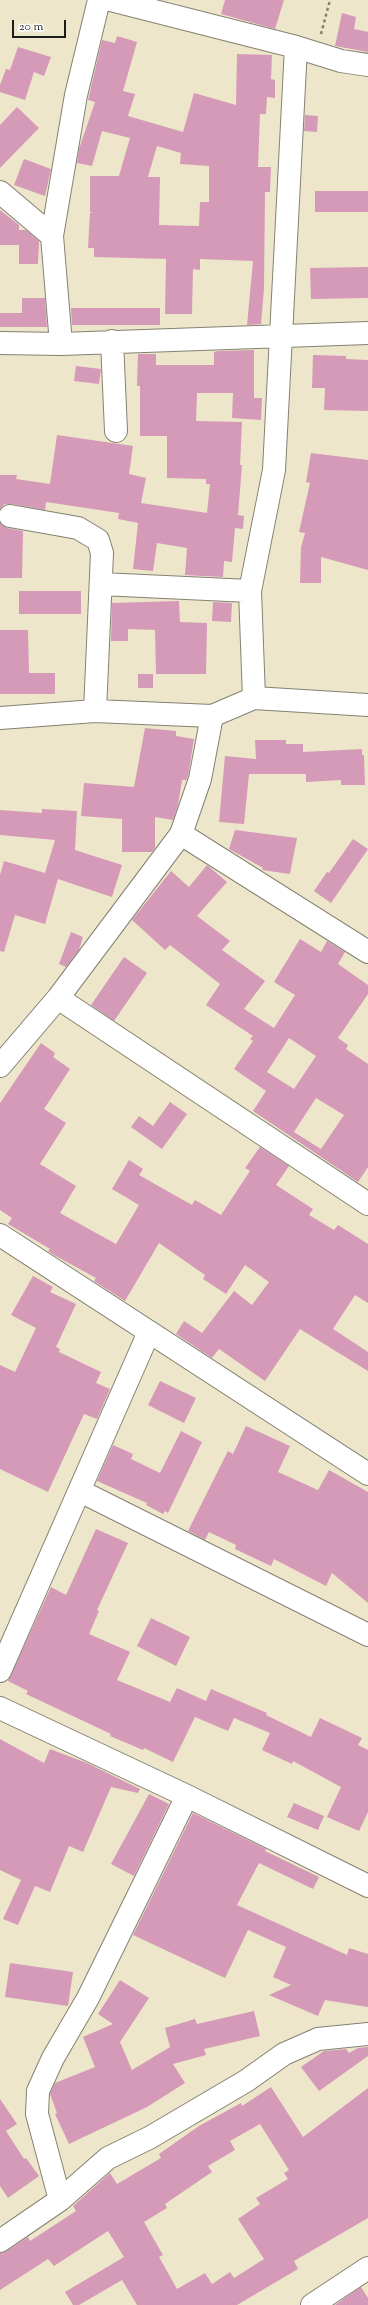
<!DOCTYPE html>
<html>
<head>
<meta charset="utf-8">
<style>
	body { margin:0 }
	#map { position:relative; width:368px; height:2305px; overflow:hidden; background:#ede6ca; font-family:"Sorts Mill Goudy",serif }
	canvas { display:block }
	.scale { position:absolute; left:12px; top:20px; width:54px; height:18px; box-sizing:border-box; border:2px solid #1c1c1c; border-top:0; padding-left:5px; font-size:12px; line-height:14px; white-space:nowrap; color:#1c1c1c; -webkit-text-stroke:3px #fff; paint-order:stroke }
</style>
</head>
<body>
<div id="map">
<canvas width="368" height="2305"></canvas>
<div class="scale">20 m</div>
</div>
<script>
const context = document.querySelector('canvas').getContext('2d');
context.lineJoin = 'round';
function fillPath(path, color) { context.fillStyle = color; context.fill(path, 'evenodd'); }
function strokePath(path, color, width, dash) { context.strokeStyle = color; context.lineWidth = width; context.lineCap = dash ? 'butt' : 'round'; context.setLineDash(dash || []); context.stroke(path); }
fillPath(new Path2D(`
	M225,0H284L275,29L221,14Z
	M342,13L356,17L354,29L368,32V52L335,46Z
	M117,36L137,42L123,91L135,94L128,116L183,132L194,93L236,105L237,54L272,55L271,79L275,80V98L267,97L266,114H260L258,167H271L270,192H265L264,288L261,324L247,325L253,261L200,259V270L193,269L192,314H165L166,259L94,257V248H88L90,213H93L90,212V176H119L130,138L102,131L92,166L77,163L79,149L95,102L88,100L102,40L115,43ZM157,146L181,153L180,164L209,166V202H200L199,226L159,225L160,177H148Z
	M18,47L51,57L44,76L34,72L25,100L0,92V85L6,69L10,70Z
	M17,107L39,128L0,168V125Z
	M305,115L318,116L317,132L304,131Z
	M24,159L51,169L45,196L14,185Z
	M315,191H368V212H315Z
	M0,210L19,225V230H26L39,241L38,264H19V245H0Z
	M368,267V298L311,299L310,268Z
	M22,298H45L47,327H0V313H22Z
	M71,308H160V325H72Z
	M254,350V398H262L261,420L232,418L233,393H197L196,421L242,422L240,465H242L238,515L244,516L243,529L235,528L232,562L224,561L223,577L185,575L187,548L157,543L153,571L133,569L138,523L118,519L119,513L46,502L45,510L12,504H5L0,509V475H17L16,479L50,484L57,435L133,446L129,474L146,478L141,503L207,513L210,484H206V479L167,478V436H140V386H137L138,354H156V365H214V352L218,351Z
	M313,355L346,356V359L368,360V411L324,410L325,388H312Z
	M76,366L101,369L99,384L74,381Z
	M311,453L368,460V570L321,557V583H300L301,547L305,533L299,532L310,483L306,482Z
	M0,523L7,528L23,531L22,578H0Z
	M19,591H81V614H19Z
	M179,601L180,622L207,623L206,674H156L155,630L128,629V641H111L112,603Z
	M213,602L232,603L231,622L212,621Z
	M0,630H28L29,673H55V694H0Z
	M138,674H153V688H138Z
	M145,728L176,731V736L194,739L188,776L186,780H182L178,805L173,820L155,817V848L152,852H122V819L81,816L84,783L134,787Z
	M255,740H286V744H303V752L362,749V755H364L365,785H341V780L306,782V774H249L244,824L219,822L225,756L256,759Z
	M42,809L77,811L75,850L122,865L112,897L58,879L45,924L15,915L4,952L0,951V875L4,861L45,873L55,840L0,835V810L42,813Z
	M235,830L297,838L290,874L262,870L263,868L229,849Z
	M353,839L368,849L331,903L314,891L327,872L329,873Z
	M207,865L227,882L197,916L230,941L222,950L265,981L244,1009L274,1028L295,995L274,982L300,939L321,952L327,941L345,952L338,964L368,985V994L338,1038L348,1045L346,1049L368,1064V1167L358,1182L253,1111L266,1091L234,1069L253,1041L250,1039L253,1036L206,1005L220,984L170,945L165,950L132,920L171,871L189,887ZM289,1038L316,1056L294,1089L267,1072ZM316,1098L344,1115L321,1149L294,1132Z
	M71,932L83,937L79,950L66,967L59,964Z
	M124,957L147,973L114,1021L91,1005Z
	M41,1043L55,1053L53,1057L70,1069L44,1109L66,1123L40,1164L76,1186L60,1213L116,1244L139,1205L112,1189L129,1160L143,1169L139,1175L192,1205L195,1200L221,1215L250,1171L245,1168L260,1147L289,1166L276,1185L313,1209L309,1215L334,1230L338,1225L368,1244V1303L355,1295L333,1329L368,1352V1371L300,1329L265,1381L219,1349L212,1358L176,1334L184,1321L202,1333L234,1291L252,1305L269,1282L245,1265L226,1294L203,1279L205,1275L159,1243L125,1301L94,1281L96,1278L54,1255L48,1251L50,1249L8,1224L12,1218L0,1210V1103Z
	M170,1102L187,1114L162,1149L131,1127L139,1116L153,1126Z
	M33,1276L53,1287L50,1292L76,1304L56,1347L60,1349L59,1352L101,1372L96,1383L110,1389L97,1419L84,1414L48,1492L0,1469V1365L15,1372L36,1328L11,1315Z
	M160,1381L196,1398L184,1423L148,1405Z
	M246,1426L290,1446L278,1472L318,1490L329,1470L368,1492V1603L332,1573L326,1586L274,1559L271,1566L235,1549L236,1545L209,1532L205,1540L188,1531L228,1451L233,1454Z
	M181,1431L202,1442L168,1513L165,1511L163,1514L146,1505L147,1503L97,1481L113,1445L133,1454L131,1459L160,1473Z
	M96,1529L128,1543L97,1610L99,1611L89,1634L130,1652L117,1680L170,1702L177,1688L206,1701L211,1689L267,1713L266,1715L311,1737L320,1718L362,1738L358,1745L368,1750V1812L359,1831L327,1817L341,1787L293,1761L292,1764L262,1750L270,1733L234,1718L228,1731L195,1717L173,1762L144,1748L143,1750L110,1736L111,1734L26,1694L28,1691L8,1681L51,1587L66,1595Z
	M151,1618L190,1637L176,1666L137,1646Z
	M0,1739L44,1763L50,1749L87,1763L140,1789L138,1793L111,1787L83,1852L69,1846L50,1892L35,1886L18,1925L3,1919L21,1880L0,1870Z
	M149,1794L169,1804L134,1876L111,1864Z
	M294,1803L324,1816L318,1830L287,1817Z
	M193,1813L266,1849L265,1851L319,1877L313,1889L259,1863L237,1905L347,1955L349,1948L368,1954V2007L325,2000L318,2016L269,1995L291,1985L273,1977L286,1947L248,1930L225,1978L133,1935Z
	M10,1963L73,1972L68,2006L5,1997Z
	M120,1980L149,1998L120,2042L132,2070L170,2047L165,2028L195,2019L197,2024L254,2011L260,2036L204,2049L206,2055L173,2064L185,2083L147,2107L69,2144L55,2114L57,2113L50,2094L55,2083L95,2067L83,2037L113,2024L98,2014Z
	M368,2047V2056L319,2091L301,2067L324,2051L346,2049L349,2053L358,2048Z
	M271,2087L303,2137L368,2088V2218L294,2261L298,2269L237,2305H137L122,2280L79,2305H73L65,2292L124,2257L108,2231L54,2266L48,2259L0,2290V2253L7,2251L28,2237L30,2241L76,2211L73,2206L110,2173L117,2184L161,2158L159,2154L199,2126L241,2103L242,2106ZM260,2124L289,2170L284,2173L288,2179L256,2198L260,2204L238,2219L264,2259L234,2278L230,2272L212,2284L205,2273L177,2289L159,2257L163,2255L144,2222L167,2208L165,2204L212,2172L208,2166L235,2150L230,2141Z
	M0,2099L17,2124L6,2131L24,2159L26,2158L39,2176L8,2198L0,2186Z
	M361,2287L368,2298V2305H335Z`), '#d59ab7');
const minor = new Path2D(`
	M111,0L296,47L341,61L368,65
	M0,192L52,236
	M112,341L116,431
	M0,343L61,344L368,333
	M61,344L52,236L76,95L99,0
	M10,516L78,528L98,540L102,553L95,711
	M101,584L250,591
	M254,698L250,591L274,470L296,47
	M0,718L95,711L212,716L254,698L368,705
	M181,834L368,952
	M58,998L368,1204
	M0,1066L58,998L181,834L200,779L212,716
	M0,1235L368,1474
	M80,1491L368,1635
	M0,1671L149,1332
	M0,1708L187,1796L368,1886
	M60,2200L37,2114L38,2091L53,2058L88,1998L187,1796
	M0,2241L60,2200L108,2158L149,2138L246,2081L284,2054L318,2039L368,2034
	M312,2305L368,2268`);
strokePath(minor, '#848173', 24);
strokePath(new Path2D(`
	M321,34L330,0`), '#848173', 2.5, [3, 3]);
strokePath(minor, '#fff', 22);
</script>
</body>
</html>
